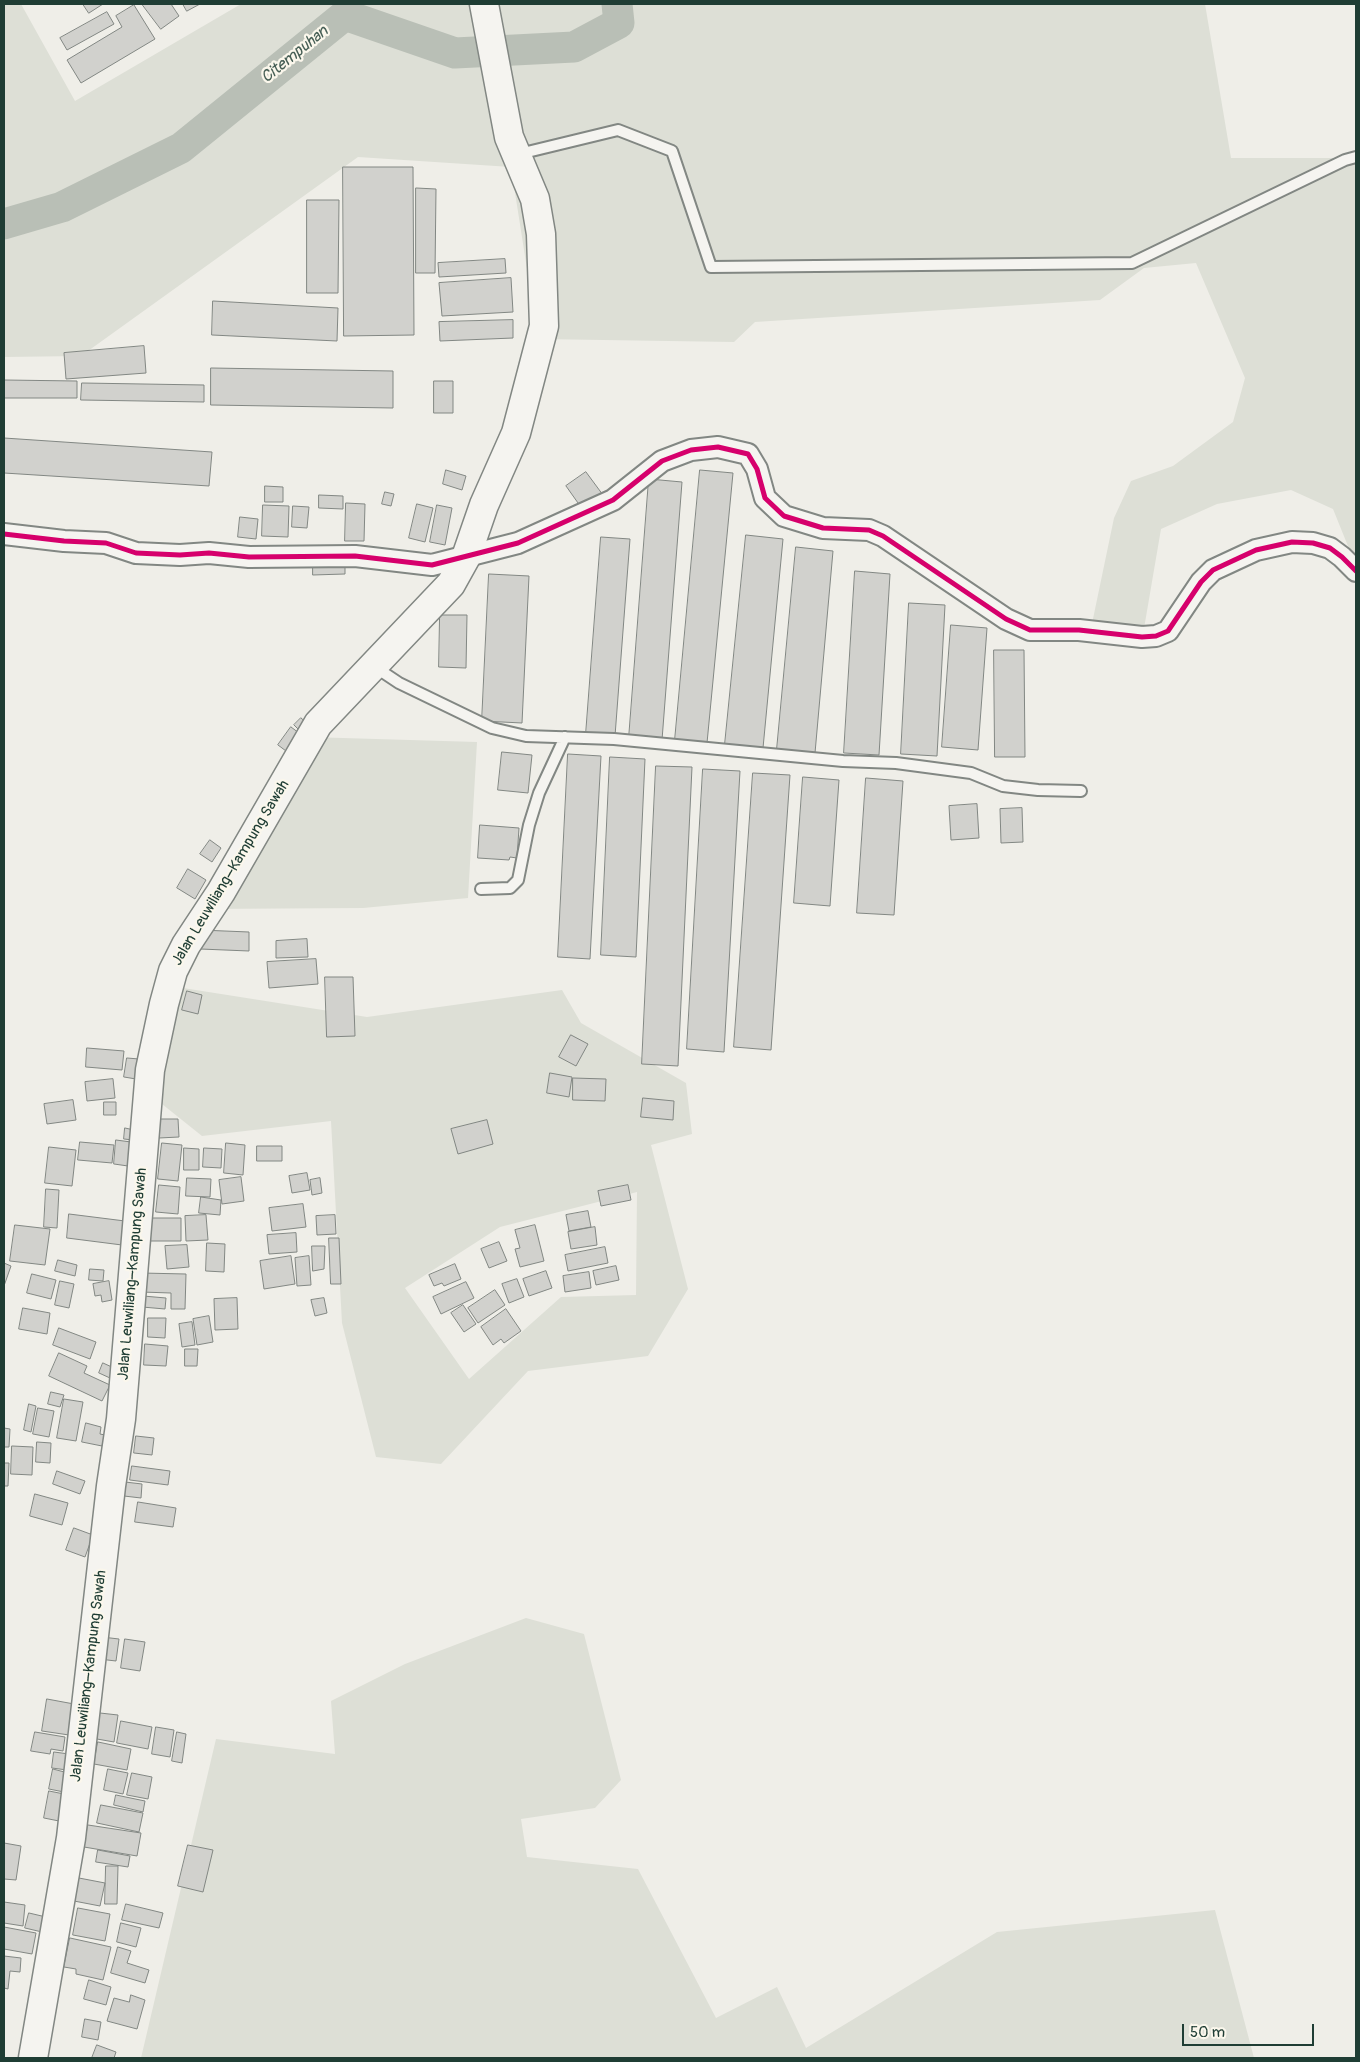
<!DOCTYPE html>
<html>
<head>
<meta charset="utf-8">
<style>
	body { margin:0 }
	#map { position:relative; width:1360px; height:2062px; overflow:hidden; background:#efeee8; font-family:Pangolin,sans-serif }
	canvas { display:block }
	.frame { position:absolute; inset:0; border:5px solid #1f3d34; pointer-events:none }
	.scale { position:absolute; left:1182px; top:2024px; width:132px; height:22px; box-sizing:border-box; border:2px solid #1f3d34; border-top:0; padding-left:6px; font-size:15px; line-height:18px; white-space:nowrap; color:#1f3d34; -webkit-text-stroke:4px #fbf7ec; paint-order:stroke }
</style>
</head>
<body>
<div id="map">
<canvas width="1360" height="2062"></canvas>
<div class="frame"></div>
<div class="scale">50 m</div>
</div>
<script>
const context = document.querySelector('canvas').getContext('2d');
context.lineJoin = 'round';
function fillPath(path, color) { context.fillStyle = color; context.fill(path, 'evenodd'); }
function strokePath(path, color, width, dash) { context.strokeStyle = color; context.lineWidth = width; context.lineCap = dash ? 'butt' : 'round'; context.setLineDash(dash || []); context.stroke(path); }
function write(font, color, halo, rows, align = 'center') {
  context.font = font + ' Pangolin,sans-serif'; context.lineWidth = 4.5; context.setLineDash([]); context.textBaseline = 'middle'; context.strokeStyle = halo; context.fillStyle = color; for (const [text, x, y, turn = 0] of rows) {
    context.save(); context.translate(x, y); context.rotate((+turn || 0) * Math.PI / 180); context.textAlign = isNaN(turn) ? turn : align; if (halo) context.strokeText(text, 0, 0); context.fillText(text, 0, 0); context.restore();
  }
}
fillPath(new Path2D(`
	M4,4H21L75,101L241,4H1205L1231,158H1356V566L1333,509L1291,490L1217,504L1161,529L1141,646L1089,638L1114,518L1131,481L1173,466L1233,422L1245,378L1196,263L1144,268L1100,300L755,322L734,342L538,339L511,167L358,157L81,356L4,357Z
	M309,737L477,742L468,898L363,908L201,909Z
	M164,985L367,1017L562,990L581,1023L686,1083L692,1134L651,1145L688,1289L648,1356L528,1371L441,1464L376,1457L342,1323L331,1121L202,1136L147,1092ZM637,1192L636,1295L561,1297L469,1379L405,1288L500,1227Z
	M526,1618L584,1634L621,1780L595,1808L521,1819L527,1857L638,1869L716,2018L777,1987L806,2048L997,1932L1215,1910L1254,2058H141L216,1739L335,1754L331,1701L405,1664Z`), '#dddfd6');
strokePath(new Path2D(`
	M4,224L62,207L181,148L345,15L455,53L574,47L619,23L617,4`), '#b9bfb6', 31);
const building = new Path2D(`
	M83,4H103L89,13Z
	M142,4H171L179,16L161,29Z
	M183,4H200L187,11Z
	M134,5L155,39L81,83L67,60L122,27L116,16Z
	M107,12L114,24L67,50L60,38Z
	M343,167H413L414,335L344,336Z
	M416,188L436,189L435,273H416Z
	M307,200H339L338,293H307Z
	M505,259L506,273L439,277L438,263Z
	M511,278L513,312L442,316L439,283Z
	M213,301L338,308L337,341L212,335Z
	M513,320V338L440,341L439,322Z
	M144,346L146,373L66,379L64,353Z
	M211,368L393,371V408L211,405Z
	M4,380L77,381V398H4Z
	M434,381H453V413H434Z
	M82,383L204,385V402L81,400Z
	M4,438L212,452L209,486L4,473Z
	M446,470L466,476L462,490L443,484Z
	M700,470L733,473L707,743L675,740Z
	M586,472L603,495L583,510L566,486Z
	M649,479L682,482L662,740L629,738Z
	M265,486L283,487V502H265Z
	M385,492L394,494L391,506L382,504Z
	M319,495L343,496V509L319,508Z
	M346,503L365,504L364,541H345Z
	M417,504L433,508L425,542L409,538Z
	M263,505L289,506L288,537L262,536Z
	M437,505L452,508L445,545L430,542Z
	M293,506L309,507L307,528L292,527Z
	M240,517L258,519L256,539L238,537Z
	M746,535L783,539L763,748L725,744Z
	M601,537L630,539L615,736L586,734Z
	M796,547L833,551L815,753L777,749Z
	M313,559H345V574L313,575Z
	M855,571L890,574L879,755L844,753Z
	M489,574L529,576L522,723L482,721Z
	M909,603L945,605L937,756L901,754Z
	M440,615H467L466,668L439,667Z
	M951,625L987,628L978,750L942,747Z
	M994,650H1024L1025,757H995Z
	M301,718L309,725L301,732L294,725Z
	M291,727L299,733L286,751L278,745Z
	M502,752L532,755L528,793L498,790Z
	M568,754L601,756L590,959L558,957Z
	M610,757L645,759L636,957L601,955Z
	M656,766L692,767L678,1066L642,1064Z
	M703,769L740,771L724,1052L687,1049Z
	M753,773L790,775L771,1050L734,1047Z
	M803,777L839,780L830,906L794,903Z
	M866,778L903,781L894,915L857,913Z
	M977,804L979,838L951,840L949,806Z
	M1022,808L1023,842L1001,843L1000,809Z
	M480,825L519,828L517,858L510,857L509,860L478,858Z
	M210,840L221,848L212,862L200,854Z
	M188,869L206,880L195,899L177,888Z
	M200,930L249,932V951L200,949Z
	M307,939L308,957L276,958V941Z
	M316,959L318,984L269,988L267,962Z
	M325,977H353L355,1036L327,1037Z
	M187,991L202,995L198,1014L182,1010Z
	M571,1035L588,1044L576,1066L559,1057Z
	M87,1048L124,1051L122,1070L86,1067Z
	M127,1058L139,1059L136,1079L124,1077Z
	M550,1073L572,1077L569,1097L547,1093Z
	M573,1078L606,1079L605,1101L573,1100Z
	M113,1079L115,1098L87,1101L85,1082Z
	M643,1098L674,1101L673,1120L641,1117Z
	M73,1100L76,1120L47,1124L44,1104Z
	M104,1102H116V1115H104Z
	M159,1119H178L179,1137L159,1138Z
	M487,1120L493,1144L458,1154L451,1129Z
	M125,1128L134,1130L133,1140L124,1139Z
	M116,1140L131,1142L128,1166L114,1164Z
	M80,1142L114,1145L112,1163L78,1160Z
	M162,1143L182,1145L178,1181L158,1179Z
	M226,1143L245,1145L243,1175L224,1173Z
	M257,1146H282V1161H257Z
	M49,1147L76,1150L72,1186L45,1183Z
	M184,1148L199,1149V1170H184Z
	M204,1148L222,1149L221,1168L203,1167Z
	M307,1173L310,1190L292,1193L289,1176Z
	M241,1177L244,1201L222,1204L219,1180Z
	M187,1178L211,1179L210,1197L186,1196Z
	M320,1178L322,1193L312,1195L310,1180Z
	M159,1185L180,1187L178,1214L156,1212Z
	M628,1185L631,1200L601,1206L598,1191Z
	M46,1189L59,1190L57,1228L44,1227Z
	M201,1197L221,1200L220,1215L199,1213Z
	M303,1204L306,1227L272,1231L269,1208Z
	M588,1211L591,1227L569,1231L566,1215Z
	M69,1214L125,1221L122,1245L67,1238Z
	M206,1215L208,1240L186,1241L185,1216Z
	M335,1215L336,1234L317,1235L316,1216Z
	M149,1218H181V1241H149Z
	M15,1225L50,1229L45,1265L10,1261Z
	M535,1225L544,1261L520,1267L515,1249L520,1248L515,1230Z
	M595,1227L597,1245L571,1249L568,1232Z
	M296,1233L297,1252L269,1254L267,1235Z
	M329,1238H339L341,1284H331Z
	M499,1242L507,1261L489,1268L481,1249Z
	M207,1243L225,1244L224,1272L206,1271Z
	M187,1245L189,1267L167,1269L165,1246Z
	M312,1246H325L324,1269L313,1271Z
	M605,1247L608,1263L568,1271L565,1255Z
	M291,1256L295,1284L264,1289L260,1261Z
	M309,1256L311,1285L297,1286L295,1258Z
	M58,1260L77,1265L75,1276L55,1271Z
	M4,1263L11,1266L4,1286Z
	M455,1264L461,1279L444,1286L442,1283L434,1286L429,1275Z
	M616,1266L619,1280L596,1285L593,1271Z
	M90,1269L104,1270L103,1281L89,1280Z
	M546,1271L552,1288L529,1296L523,1279Z
	M589,1272L591,1288L565,1292L563,1276Z
	M141,1273L186,1274L185,1309H171V1293L141,1292Z
	M32,1274L56,1280L51,1299L27,1293Z
	M517,1279L524,1297L509,1303L502,1284Z
	M60,1281L74,1284L69,1308L55,1305Z
	M109,1281L112,1300L102,1302L101,1295L95,1296L93,1284Z
	M466,1282L474,1298L441,1314L433,1297Z
	M495,1290L505,1305L478,1323L468,1308Z
	M143,1296L166,1298L165,1309L142,1307Z
	M237,1298L238,1329L215,1330L214,1299Z
	M324,1298L327,1313L315,1316L311,1300Z
	M463,1305L476,1324L464,1332L451,1313Z
	M23,1308L50,1313L47,1334L19,1329Z
	M506,1309L521,1331L504,1343L501,1339L493,1345L481,1327Z
	M209,1316L213,1342L197,1345L193,1319Z
	M148,1318H166L165,1338L148,1337Z
	M192,1322L195,1345L182,1347L179,1324Z
	M59,1328L96,1342L90,1359L53,1345Z
	M145,1344L168,1346L166,1366L144,1365Z
	M185,1349H198L197,1366H185Z
	M59,1353L87,1366L84,1373L110,1385L102,1401L49,1376Z
	M103,1363L114,1368L110,1378L99,1373Z
	M51,1392L64,1395L60,1407L48,1404Z
	M64,1399L83,1402L76,1441L57,1438Z
	M29,1404L36,1406L31,1432L24,1430Z
	M38,1408L54,1411L49,1437L33,1434Z
	M86,1423L101,1427L100,1434L105,1435L102,1446L82,1442Z
	M4,1428L10,1429L9,1447H4Z
	M136,1436L154,1438L152,1455L134,1453Z
	M37,1442L51,1443L50,1463L36,1462Z
	M12,1446L33,1447L32,1475L11,1474Z
	M4,1463H9L8,1486H4Z
	M132,1466L170,1471L168,1485L130,1480Z
	M57,1471L85,1481L80,1494L53,1484Z
	M125,1482L142,1484L141,1498L124,1496Z
	M35,1494L68,1503L62,1525L30,1516Z
	M138,1502L176,1508L173,1527L135,1522Z
	M74,1528L93,1535L85,1557L66,1550Z
	M102,1637L119,1639L116,1661L99,1659Z
	M125,1639L145,1642L140,1671L121,1668Z
	M47,1699L74,1704L69,1735L42,1731Z
	M100,1713L118,1715L114,1742L97,1739Z
	M121,1721L152,1727L148,1749L117,1743Z
	M156,1727L174,1730L170,1757L152,1754Z
	M35,1732L65,1737L63,1751L51,1749L50,1754L31,1751Z
	M177,1732L186,1734L182,1763L172,1761Z
	M98,1742L131,1749L127,1770L94,1764Z
	M54,1752L69,1754L67,1770L52,1768Z
	M53,1769L68,1773L64,1792L49,1789Z
	M108,1769L128,1773L123,1794L104,1790Z
	M132,1773L152,1777L148,1799L127,1795Z
	M49,1791L64,1794L59,1821L44,1818Z
	M116,1795L145,1801L143,1812L114,1805Z
	M101,1805L143,1813L139,1832L97,1823Z
	M88,1825L141,1833L137,1856L84,1847Z
	M4,1843L21,1846L16,1880L4,1879Z
	M188,1845L213,1850L203,1892L178,1886Z
	M98,1850L130,1856L128,1867L96,1862Z
	M106,1866H118L117,1904H105Z
	M79,1878L105,1883L100,1906L74,1901Z
	M4,1902L25,1905L23,1926L4,1923Z
	M126,1904L163,1913L159,1928L122,1920Z
	M78,1908L110,1914L105,1941L73,1935Z
	M29,1913L46,1917L42,1932L25,1928Z
	M121,1923L141,1928L136,1947L117,1942Z
	M4,1927L36,1933L32,1954L4,1949Z
	M70,1938L111,1947L103,1980L76,1974V1969L64,1967Z
	M118,1947L131,1951L127,1963L149,1970L145,1983L111,1973Z
	M4,1956L21,1958L20,1972L10,1971L8,1989L4,1988Z
	M89,1980L111,1987L106,2005L84,1999Z
	M131,1995L145,2000L137,2029L107,2021L114,1998L129,2002Z
	M85,2019L101,2022L98,2040L82,2037Z
	M97,2045L116,2052L114,2058H92Z`);
fillPath(building, '#d1d1cd');
strokePath(building, '#828783', 1);
const service = new Path2D(`
	M519,154L618,130L672,151L711,267L1132,263L1345,160L1356,157
	M375,667L399,683L492,728L526,736L614,739L843,761L896,763L971,773L1003,786L1038,790L1081,791
	M481,889L510,888L518,880L529,825L539,793L565,737`);
const minor = new Path2D(`
	M4,534L64,541L106,543L136,553L180,555L209,553L249,557L355,556L432,565L518,543L613,500L662,461L691,450L718,447L748,454L757,469L765,498L784,516L823,528L869,530L883,536L1006,619L1030,630H1079L1142,637L1156,636L1168,631L1201,582L1213,570L1256,550L1292,542L1313,543L1330,548L1342,557L1356,571`);
const secondary = new Path2D(`
	M33,2058L71,1838L111,1486L121,1419L150,1070L164,1004L173,971L186,945L221,892L318,724L451,584L466,557L484,505L516,433L544,326L541,234L535,199L509,137L484,4`);
strokePath(service, '#828783', 14);
strokePath(minor, '#828783', 24);
strokePath(secondary, '#828783', 31);
strokePath(service, '#f5f4f0', 10);
strokePath(minor, '#f5f4f0', 20);
strokePath(secondary, '#f5f4f0', 28);
strokePath(new Path2D(`
	M4,534L64,541L106,543L136,553L180,555L209,553L249,557L355,556L432,565L518,543L613,500L662,461L691,450L718,447L748,454L757,469L765,498L784,516L823,528L869,530L883,536L1006,619L1030,630H1079L1142,637L1156,636L1168,631L1201,582L1213,570L1256,550L1292,542L1313,543L1330,548L1342,557L1356,571`), '#d6006c', 5);
write('15px', '#1f3d34', '#fbf7ec', [
	["Jalan Leuwiliang–Kampung Sawah",231,873,-59],
	["Jalan Leuwiliang–Kampung Sawah",133,1274,-85],
	["Jalan Leuwiliang–Kampung Sawah",89,1676,-83]
]);
write('italic 16px', '#465e55', '#fbf7ec', [
	["Citempuhan",295,55,-39]
]);
</script>
</body>
</html>
